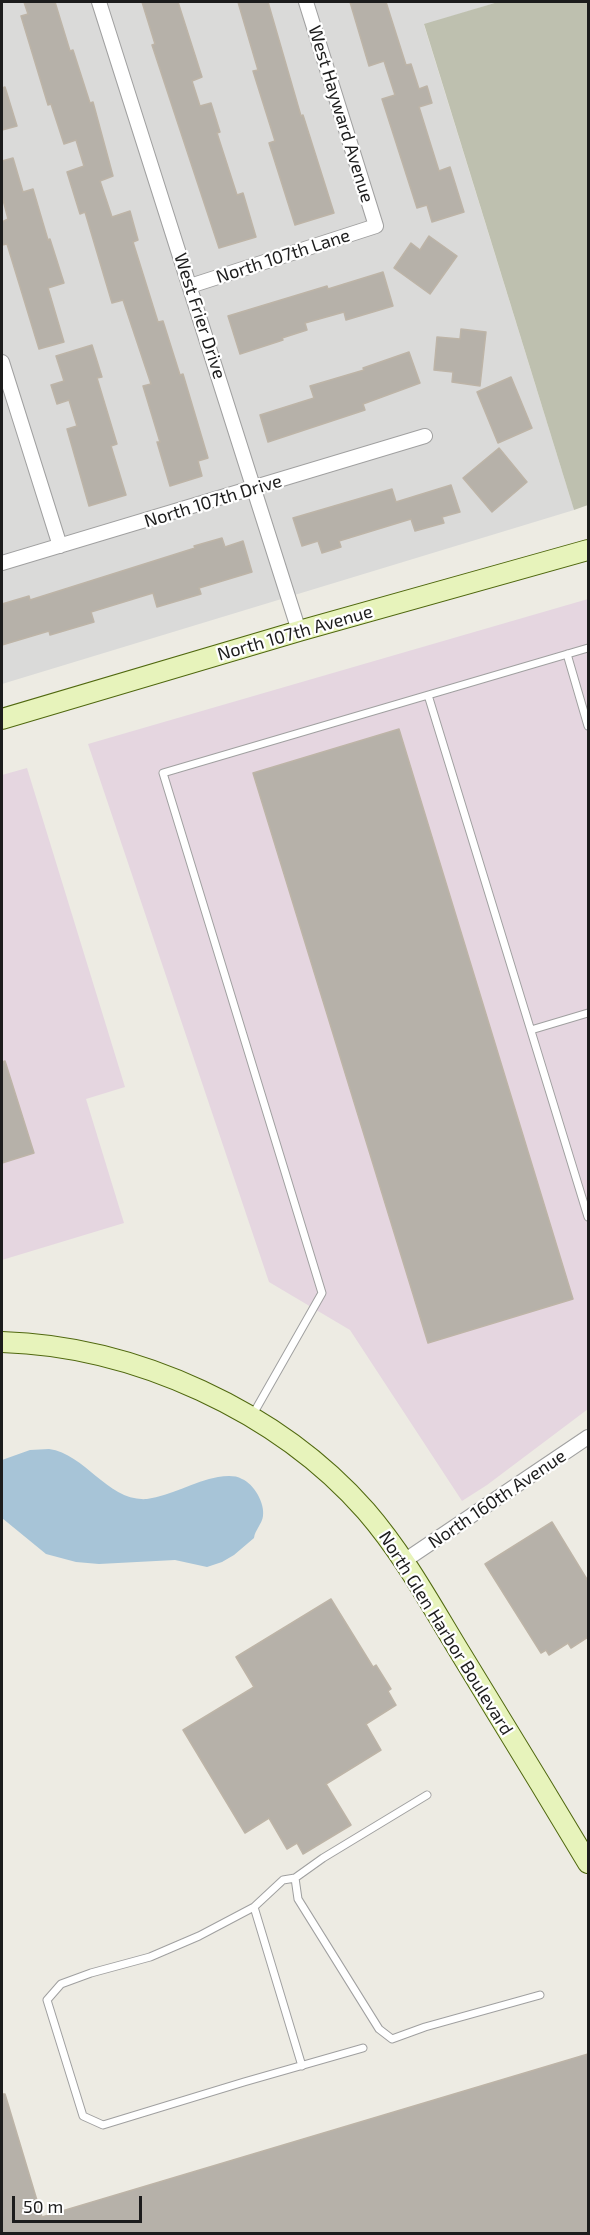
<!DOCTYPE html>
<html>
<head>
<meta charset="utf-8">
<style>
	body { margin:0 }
	#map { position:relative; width:590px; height:2235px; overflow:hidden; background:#edebe3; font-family:"Exo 2",sans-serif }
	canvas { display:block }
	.frame { position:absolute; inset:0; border:3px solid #1c1c1c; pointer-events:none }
	.scale { position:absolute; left:12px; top:2196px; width:130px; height:27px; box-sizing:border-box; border:3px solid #1c1c1c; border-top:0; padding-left:8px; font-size:18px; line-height:21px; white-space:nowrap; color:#1c1c1c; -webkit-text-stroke:4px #fff; paint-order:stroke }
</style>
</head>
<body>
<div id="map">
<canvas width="590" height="2235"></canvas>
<div class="frame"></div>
<div class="scale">50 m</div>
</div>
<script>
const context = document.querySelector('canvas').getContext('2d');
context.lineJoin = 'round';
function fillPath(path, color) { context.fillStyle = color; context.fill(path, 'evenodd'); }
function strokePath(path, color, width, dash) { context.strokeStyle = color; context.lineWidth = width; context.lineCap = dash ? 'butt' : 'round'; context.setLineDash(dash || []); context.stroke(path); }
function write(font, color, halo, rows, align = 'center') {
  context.font = font + ' "Exo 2",sans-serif'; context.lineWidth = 4.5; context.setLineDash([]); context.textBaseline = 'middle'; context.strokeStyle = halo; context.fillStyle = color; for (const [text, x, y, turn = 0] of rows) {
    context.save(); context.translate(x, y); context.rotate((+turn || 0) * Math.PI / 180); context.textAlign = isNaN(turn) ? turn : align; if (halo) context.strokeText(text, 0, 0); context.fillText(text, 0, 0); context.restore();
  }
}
fillPath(new Path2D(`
	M2,2H498L424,25L574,510L2,684Z`), '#dadad9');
fillPath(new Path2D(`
	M588,599V1409L487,1485L462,1501L350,1330L269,1282L88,744Z
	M27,768L125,1087L86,1099L124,1223L2,1260V775Z`), '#e5d6e0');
fillPath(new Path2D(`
	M498,2H588V505L574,510L424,24Z`), '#bec0af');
fillPath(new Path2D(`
	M49,1449C86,1454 108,1502 147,1499C171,1496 194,1481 218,1477C226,1476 235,1475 242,1479C254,1484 265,1503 263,1516C262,1524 255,1530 254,1538L234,1555L222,1562L207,1567L175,1560L99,1564L76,1562L46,1554L2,1518V1460L30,1450Z`), '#a7c4d7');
const building = new Path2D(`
	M24,2H55L70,51L73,50L90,103L93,102L113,176L100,181L112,217L130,211L138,240L133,242L158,322L163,321L180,375L183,374L208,458L198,461L202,476L170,486L157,442H160L143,386L151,384L123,300L112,303L85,212L80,214L67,172L84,166L76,140L64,144L51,104L48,105L21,16L28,14Z
	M142,2H178L202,77L192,81L200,106L211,103L220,132L217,133L237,195L243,193L256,237L219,248L152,45L155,44Z
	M238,2H268L301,116L303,115L334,213L295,225L269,143L275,141L253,71L258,70Z
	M350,2H386L406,65L411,64L419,89L427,86L432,103L419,107L439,171L450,167L464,212L432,222L427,205L417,208L382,99L395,95L384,61L369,66Z
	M5,87L17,126L2,130V88Z
	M13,158L23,192L33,189L48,240L50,239L64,283L48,288L64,342L39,349L7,244L2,245V222L8,219L2,196V161Z
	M429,236L457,256L430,294L394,268L411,243L420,250Z
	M383,272L393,306L346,320L344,312L305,323L307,330L282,338L283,340L240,354L228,316L327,286L328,289Z
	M461,329L486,332L480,386L452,382L453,372L434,370L437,337L460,339Z
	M92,345L102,377L97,378L117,444L111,446L126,495L89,506L67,429L77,426L69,400L57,404L51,385L64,381L56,356Z
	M409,352L420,383L363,404L365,410L268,442L260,415L314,398L310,386L364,370L363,368Z
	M511,377L532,428L498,443L477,392Z
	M499,448L527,482L492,512L463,478Z
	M451,485L460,512L442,517L444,523L415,531L411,519L339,541L341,547L322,553L318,541L302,546L293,518L392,489L396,502Z
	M222,538L225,547L243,541L252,572L199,588L201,594L157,607L153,593L91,612L94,622L50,635L49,631L2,645V604L29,596L30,600L195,548L194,546Z
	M399,729L573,1299L428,1343L253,773Z
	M5,1061L34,1153L2,1163V1062Z
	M552,1522L588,1581V1637L571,1648L568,1643L549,1655L546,1650L541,1653L485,1564Z
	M331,1599L373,1667L376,1665L391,1689L388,1691L396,1705L366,1724L381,1750L326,1784L351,1825L303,1854L297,1843L287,1849L269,1818L245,1833L183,1730L254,1687L236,1657Z
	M588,2054V2234H2V2094H5L42,2217Z`);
fillPath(building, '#b6b1a9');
strokePath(building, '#bdb4a7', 1.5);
const lane = new Path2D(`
	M567,654L588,726
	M428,695L588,1217
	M531,1030L588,1013
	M252,1416L322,1293L163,773L588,648
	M427,1795L323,1858L295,1878L298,1899L379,2029L392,2039L425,2027L540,1995
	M254,1907L283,1880L295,1878
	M302,2066L254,1907L199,1936L150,1957L91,1973L61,1984L47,2000L83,2116L103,2125L244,2082L363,2048`);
const street = new Path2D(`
	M99,2L299,631
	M190,286L376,226L306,2
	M2,362L60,546
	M2,563L425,436
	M404,1561L588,1437`);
const secondary = new Path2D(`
	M2,719L299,631L588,550
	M2,1342C135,1346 278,1411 366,1511C404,1555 431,1605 461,1654C504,1724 546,1793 588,1863`);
strokePath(lane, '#a0a0a0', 9);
strokePath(street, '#a0a0a0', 16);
strokePath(secondary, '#50680f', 22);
strokePath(lane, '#fff', 7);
strokePath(street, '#fff', 14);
strokePath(secondary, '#e7f3bb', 20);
write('18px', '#1c1c1c', '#fff', [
	["West Hayward Avenue",341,114,73],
	["North 107th Lane",283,256,-18],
	["West Frier Drive",200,316,72],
	["North 107th Drive",213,501,-17],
	["North 107th Avenue",295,633,-16],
	["North 160th Avenue",497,1499,-34],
	["North Glen Harbor Boulevard",446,1633,58]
]);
</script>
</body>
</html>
